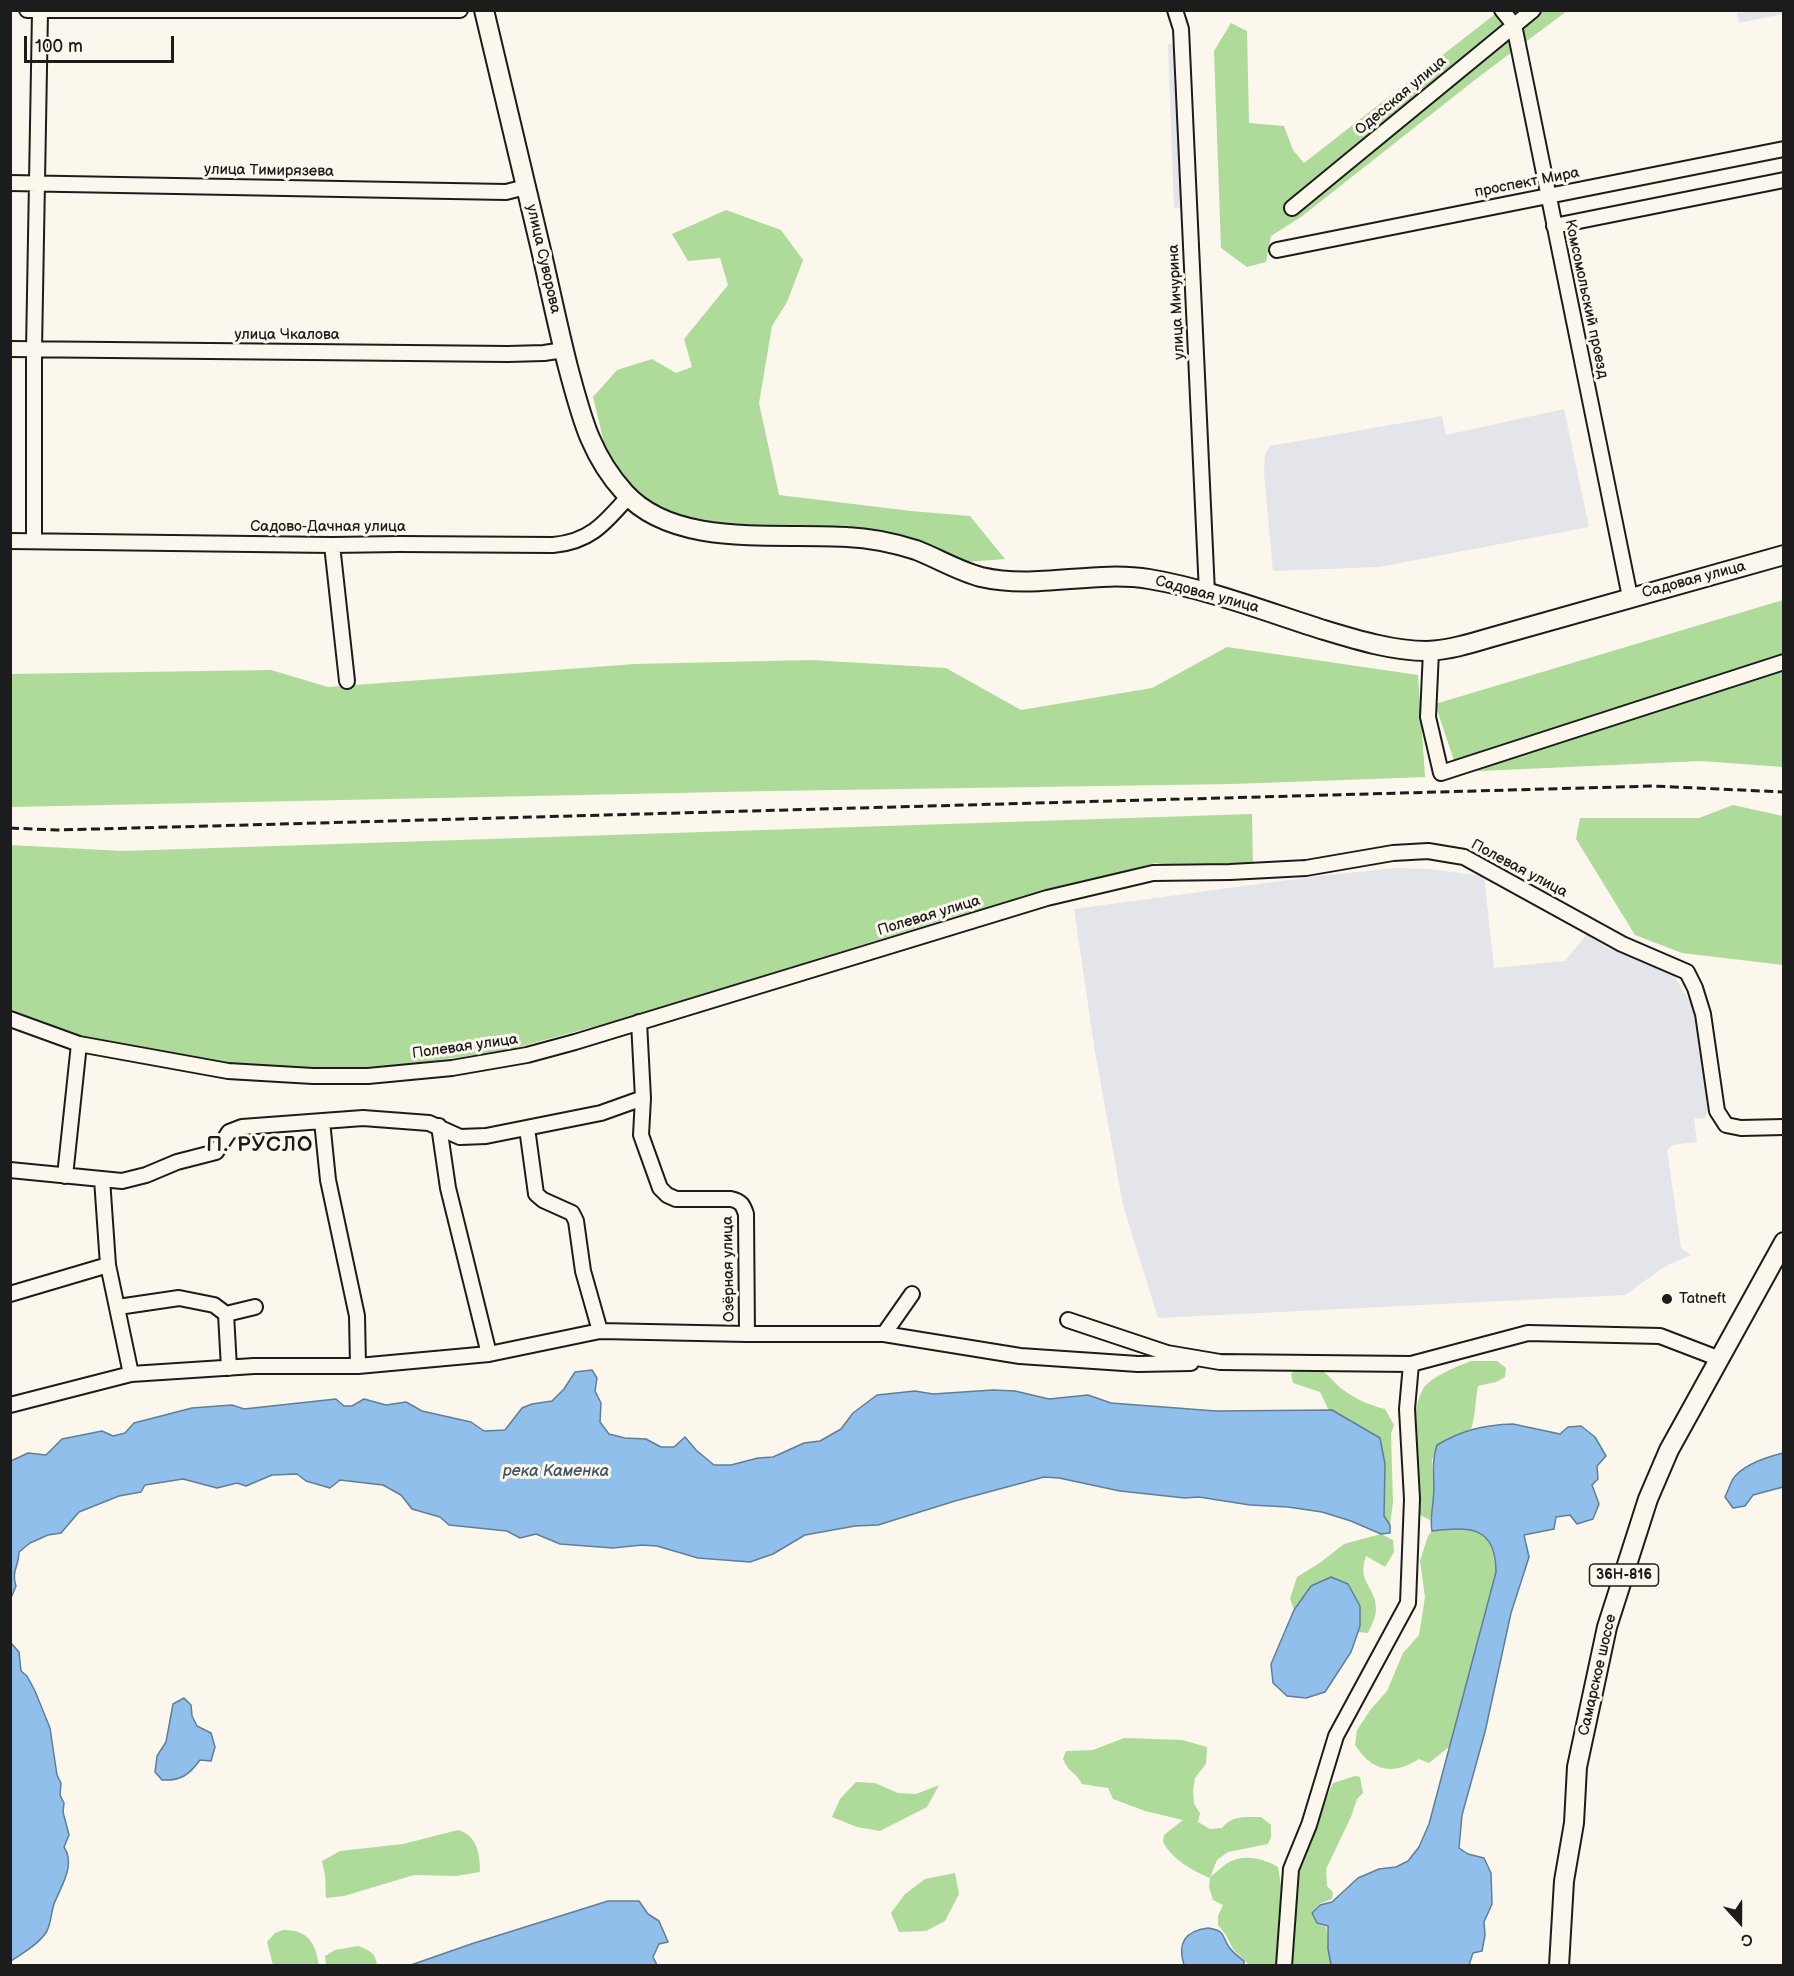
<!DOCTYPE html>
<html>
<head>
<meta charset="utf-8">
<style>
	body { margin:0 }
	#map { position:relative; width:1794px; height:1976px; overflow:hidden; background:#fbf7ec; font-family:"Balsamiq Sans",sans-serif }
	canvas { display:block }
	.frame { position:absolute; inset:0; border:12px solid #1c1c1c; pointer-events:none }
	.north { position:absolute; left:1710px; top:1892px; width:60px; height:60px; -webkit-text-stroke:4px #fbf7ec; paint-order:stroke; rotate:159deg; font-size:16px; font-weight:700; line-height:24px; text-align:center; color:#1c1c1c }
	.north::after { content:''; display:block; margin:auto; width:21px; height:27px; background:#1c1c1c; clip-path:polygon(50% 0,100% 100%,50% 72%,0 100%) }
	.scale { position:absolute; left:24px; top:36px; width:150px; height:27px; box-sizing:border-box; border:3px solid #1c1c1c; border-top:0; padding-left:8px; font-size:18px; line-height:21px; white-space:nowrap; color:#1c1c1c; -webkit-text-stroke:4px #fbf7ec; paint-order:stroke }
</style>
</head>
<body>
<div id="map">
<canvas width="1794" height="1976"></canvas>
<div class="frame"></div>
<div class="north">С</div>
<div class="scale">100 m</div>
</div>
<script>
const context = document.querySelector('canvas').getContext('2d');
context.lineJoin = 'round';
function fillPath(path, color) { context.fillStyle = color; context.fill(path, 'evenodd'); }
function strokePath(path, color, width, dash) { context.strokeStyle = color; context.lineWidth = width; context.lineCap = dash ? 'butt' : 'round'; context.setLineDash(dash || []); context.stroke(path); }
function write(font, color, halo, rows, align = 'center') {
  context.font = font + ' "Balsamiq Sans",sans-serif'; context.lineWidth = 6; context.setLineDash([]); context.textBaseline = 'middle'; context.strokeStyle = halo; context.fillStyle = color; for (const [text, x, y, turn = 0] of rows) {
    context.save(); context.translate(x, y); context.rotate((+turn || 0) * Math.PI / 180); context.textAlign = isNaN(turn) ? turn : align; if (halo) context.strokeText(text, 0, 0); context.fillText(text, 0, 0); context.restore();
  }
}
fillPath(new Path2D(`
	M1751,11H1783V14L1739,23L1737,13Z
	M1168,44H1176L1183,208H1174Z
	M1564,409L1589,527L1379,567L1273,571L1264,473L1265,454L1270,446L1442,416L1446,435Z
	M1397,868L1430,869L1484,876L1494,968L1565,961L1587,934L1607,948L1656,961L1660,969H1670L1693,1007L1708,1109L1705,1118L1694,1119L1697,1142L1672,1145L1667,1150L1681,1248L1691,1255L1664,1267L1625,1295L1158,1318L1123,1205L1095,1052L1074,909L1318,876Z`), '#e3e5eb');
fillPath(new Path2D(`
	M1499,11H1567L1476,79L1301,217L1271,236L1266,262L1247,267L1221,248L1214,51L1231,23L1247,31L1249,123L1284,126L1293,150L1304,163Z
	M726,210L781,230L803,260L787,302L772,326L759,403L779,495L911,511L970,516L1005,559L967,562L911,538L848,531L699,524L643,500L607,455L593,397L617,370L652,359L676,373L692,367L684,339L728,285L720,258L688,261L672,234Z
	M1783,600V767L1701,761L1458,772L1435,704Z
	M1227,647L1418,675L1425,777L1233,784L770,791L11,807L10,674L271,670L328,687L635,664L811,660L946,668L1021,710L1152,688Z
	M1733,805L1783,816V965L1682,953L1635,935L1576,839L1580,818H1699Z
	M1252,814L1253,866L1201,868L1155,863L952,917L637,1015L504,1051L347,1073L226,1066L90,1041L11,1015L10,845L123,851Z
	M1471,1361H1497L1506,1368L1505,1377L1496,1382L1478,1386C1475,1401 1476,1414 1471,1429L1453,1436L1432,1459L1434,1502L1430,1520L1420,1515C1417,1482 1406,1418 1423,1389C1430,1377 1458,1366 1471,1361Z
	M1302,1366C1327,1368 1325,1375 1342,1389C1355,1399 1369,1405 1385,1409L1394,1425L1391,1434L1393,1502L1390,1525L1384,1516L1385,1464L1380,1438L1333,1410L1329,1411L1320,1392L1293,1383L1291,1374Z
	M1460,1527L1477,1531L1488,1540L1496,1555V1572L1480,1629L1473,1667L1450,1746L1429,1763L1419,1759C1392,1776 1372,1771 1355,1745L1357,1730L1371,1709L1387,1691L1403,1653L1419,1635L1425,1597L1420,1561L1428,1536L1432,1531Z
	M1381,1534L1393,1540L1394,1552L1385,1567L1366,1556C1356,1583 1377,1587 1376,1610C1376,1617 1371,1626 1368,1633L1358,1632L1360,1626L1311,1586L1294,1610L1290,1599L1297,1577L1321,1562L1344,1544Z
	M1124,1738L1182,1740L1207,1747L1206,1764L1195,1778L1193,1791L1194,1804L1200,1813L1198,1822L1210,1829L1222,1828C1231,1815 1247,1817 1261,1817L1271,1825V1837L1268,1844L1228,1852L1217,1860L1210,1877C1216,1873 1220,1868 1226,1864C1242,1853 1263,1858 1278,1867L1284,1904L1279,1965H1249L1233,1949L1226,1935L1218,1925V1916L1223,1905L1213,1900L1209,1887L1210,1878C1191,1870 1173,1860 1163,1842L1164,1835L1183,1820L1145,1811L1113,1799L1108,1788L1082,1784C1076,1772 1068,1772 1063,1759L1066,1751L1093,1750Z
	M1355,1776L1360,1777L1363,1793L1357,1799L1351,1817L1326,1869L1327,1886L1333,1892L1332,1899L1319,1904L1311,1913L1318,1924L1326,1927L1331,1965H1293L1290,1951L1292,1935L1296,1926L1295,1907L1300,1867L1306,1847L1333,1783Z
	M856,1782L875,1783L898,1793L916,1794L939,1785L927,1807L880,1831L857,1827L832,1817L840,1799Z
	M458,1830C477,1835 480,1854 480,1872L456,1876L414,1875L344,1896L326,1898L325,1875L322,1861L340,1851L403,1844Z
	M955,1873L959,1894L945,1921L926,1931L899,1932L891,1913L905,1894L925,1879Z
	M283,1930C309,1930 315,1943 319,1965H273L267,1942L275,1933Z
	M358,1946C369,1950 376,1953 377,1965H326L325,1956L335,1950Z`), '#aedb9a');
const water = new Path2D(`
	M592,1370L597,1378L595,1391L601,1403L600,1422L609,1434L625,1438L646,1439L661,1447H674L685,1437L696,1450L714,1465H731L758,1458L773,1457L804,1443L820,1441L841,1429L853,1413L877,1395L915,1391L933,1394L993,1390L1015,1391L1049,1399L1088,1395L1111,1403L1216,1411L1332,1410L1380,1438L1385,1464L1384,1516L1390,1525V1533L1381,1534L1351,1521L1322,1512L1288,1507L1250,1505L1199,1497L1185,1498L1120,1491L1059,1478L1044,1477L955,1501L878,1525L855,1526L805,1535L773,1554L750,1562L698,1558L657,1546L642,1545L613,1548L560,1544L536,1534L520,1538L507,1531L449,1525L440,1517L412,1509L401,1495L383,1485L340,1480L330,1488L306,1481L297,1474L272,1475L246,1486L237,1483L217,1488L183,1479L145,1485L141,1492L119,1496L79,1512L61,1533L48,1535L30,1543L19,1552C19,1567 11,1570 16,1586L11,1598V1461L28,1453L46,1455L62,1439L102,1431L113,1436L125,1433L134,1423L192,1408L232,1405L244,1409L336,1399L344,1406H352L364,1399L386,1405L406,1402L422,1411L471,1422L484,1431L505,1430L522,1408L532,1404L552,1401L564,1389L575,1372Z
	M1513,1424L1560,1434L1568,1427L1581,1426L1595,1437L1606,1456L1597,1466L1598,1479L1592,1485L1599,1504L1593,1519L1577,1524L1570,1515L1556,1517L1554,1529L1524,1535L1529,1557L1511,1613L1485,1732L1462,1815L1459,1848L1468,1854L1484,1858L1491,1873L1492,1904L1484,1922L1485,1935L1482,1951L1473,1953L1469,1965H1331L1328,1949V1926L1317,1923L1312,1913L1320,1905L1332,1902L1358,1878L1379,1869L1396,1867L1408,1861L1419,1847L1429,1824L1496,1572C1496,1525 1469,1527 1432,1531C1430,1520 1432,1513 1433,1502C1436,1481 1430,1466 1437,1445C1462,1430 1484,1425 1513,1424Z
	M1783,1453V1487L1753,1495L1745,1506L1733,1508L1725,1497C1728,1491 1730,1484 1733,1479C1743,1464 1767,1457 1783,1453Z
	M1331,1577L1348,1584L1360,1606V1626L1358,1632L1351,1652L1325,1692L1306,1698L1287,1696L1273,1683L1271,1664L1294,1610L1311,1586Z
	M11,1643L19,1652L21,1671L27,1676L35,1691L50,1728L57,1775L61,1783L60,1795L64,1803L63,1812L69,1835L64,1847C76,1865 61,1886 54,1904C51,1913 51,1923 47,1931C39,1944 23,1953 11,1961Z
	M184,1698L191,1705L192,1716L197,1726L211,1733L215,1747L211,1761L200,1760C189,1775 181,1781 162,1780L155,1772L157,1756L166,1742L173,1704Z
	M608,1901H639L648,1914L659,1921L668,1942L659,1944L653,1957L657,1965H411L471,1944Z
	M1208,1928C1227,1931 1221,1936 1229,1947C1232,1952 1239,1957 1244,1961V1965H1184C1177,1943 1185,1931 1208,1928Z`);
fillPath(water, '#8fbfea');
strokePath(water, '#617e98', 1.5);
const minor = new Path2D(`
	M27,10H460
	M1175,10L1181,29L1207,593
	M1502,10L1514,25L1630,597
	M10,183L506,192L526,187
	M1292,208L1533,10
	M1554,226L1784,180
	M1277,250L1784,149
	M10,349L508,354L544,353L564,350
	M10,541L332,545L399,544L553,545C590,542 605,523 628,497
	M34,541V350L40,12
	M332,545L347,681
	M1431,651L1428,717L1441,773L1784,662
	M10,1019L79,1044L228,1071L313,1076H368L452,1068L527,1055L575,1042L1047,898L1153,873L1230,872L1306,868L1393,853L1428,851L1464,857L1622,944L1687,972L1695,988L1703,1014L1717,1111L1726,1125L1741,1128L1784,1127
	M639,1022L643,1098L641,1135L660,1188L667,1195L676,1199H731C741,1201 743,1205 746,1214L747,1334
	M322,1121L328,1180L357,1316L358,1366
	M439,1126L448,1188L489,1354
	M527,1128L536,1194L543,1200L572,1213L576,1221L583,1271L600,1331
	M10,1170L122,1181L146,1175L177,1162L216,1152L229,1132L242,1127L363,1118L429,1123L460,1137L486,1136L601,1113L643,1098
	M65,1176L79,1044
	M102,1179L108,1265L131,1374
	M10,1294L108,1265
	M118,1307L179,1298L214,1305L226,1314L255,1307
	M226,1314L229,1368
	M1068,1320L1167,1353L1220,1362L1411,1364L1528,1333L1660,1336L1720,1359
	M884,1334L1020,1356L1138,1364L1191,1363
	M10,1405L131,1374L254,1366H358L489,1354L600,1331L747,1334H884L912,1294
	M1284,1966L1291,1869L1309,1825L1336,1736L1408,1603L1412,1499L1407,1409L1411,1364`);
const major = new Path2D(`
	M484,10C503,90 522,170 541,250C550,289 558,328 568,367C581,415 590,455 625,493C676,549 779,532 847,537C870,538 894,543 916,550C937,558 958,571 981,577C1036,590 1093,570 1149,579C1208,589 1267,612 1324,630C1357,640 1393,651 1427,651C1449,650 1469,644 1489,638L1784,555
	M1559,1966L1564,1881L1574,1823L1577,1767L1607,1627L1648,1499L1669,1450L1784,1242`);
strokePath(minor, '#1c1c1c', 18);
strokePath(major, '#1c1c1c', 22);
strokePath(minor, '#fbf7ec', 14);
strokePath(major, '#fbf7ec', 18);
strokePath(new Path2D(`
	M10,828L57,830L210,826L1653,786L1784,792`), '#1c1c1c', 3, [9, 4.5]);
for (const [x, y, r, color] of [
	[1667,1299,6,"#1c1c1c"]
]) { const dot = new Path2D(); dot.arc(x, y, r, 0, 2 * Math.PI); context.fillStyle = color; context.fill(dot); strokePath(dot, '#fbf7ec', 2); }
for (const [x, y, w] of [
	[1624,1575,69]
]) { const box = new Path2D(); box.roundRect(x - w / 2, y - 11, w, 22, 4.5); context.fillStyle = '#fbf7ec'; context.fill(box); strokePath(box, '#1c1c1c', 1.5); }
write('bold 14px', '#1c1c1c', null, [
	["36Н-816",1624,1575]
]);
write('15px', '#1c1c1c', '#fbf7ec', [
	["Одесская улица",1401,96,-40],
	["улица Тимирязева",269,171,1],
	["проспект Мира",1527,183,-11],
	["улица Суворова",543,259,77],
	["Комсомольский проезд",1586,299,78],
	["улица Мичурина",1177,302,-93],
	["улица Чкалова",287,335],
	["Садово-Дачная улица",328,527],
	["Садовая улица",1694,580,-15],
	["Садовая улица",1207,595,15],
	["Полевая улица",1519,869,28],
	["Полевая улица",929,916,-17],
	["Полевая улица",465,1047,-8],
	["Озёрная улица",729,1269,-91],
	["Самарское шоссе",1598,1675,-77]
]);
write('15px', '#1c1c1c', '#fbf7ec', [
	["Tatneft",1679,1299]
], 'left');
write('italic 16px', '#445564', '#fbf7ec', [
	["река Каменка",556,1472]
]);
context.letterSpacing = '1.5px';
write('bold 21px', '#1c1c1c', '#fbf7ec', [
	["П. РУСЛО",260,1146]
]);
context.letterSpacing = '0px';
</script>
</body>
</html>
